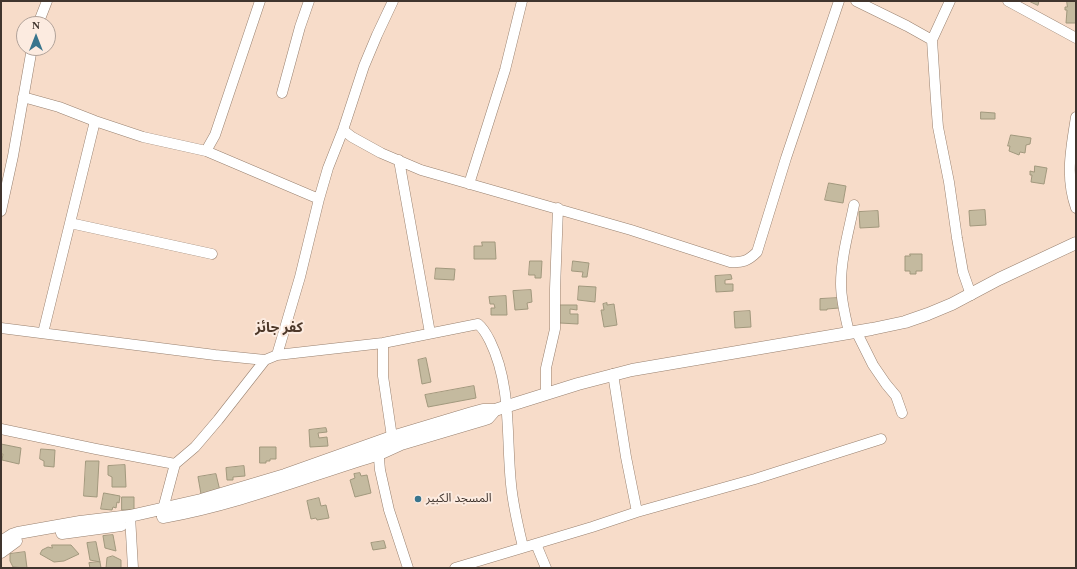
<!DOCTYPE html>
<html>
<head>
<meta charset="utf-8">
<style>
	body { margin:0 }
	#map { position:relative; width:1077px; height:569px; overflow:hidden; background:#f7dcc9; font-family:"Times New Roman",serif }
	canvas { display:block }
	.frame { position:absolute; inset:0; border:2px solid #40352e; pointer-events:none }
	.north { position:absolute; left:16px; top:16px; width:40px; height:40px; box-sizing:border-box; background:#fcebe0; border:1px solid #b1a299; border-radius:50%; rotate:0deg; font-size:11px; font-weight:700; line-height:16px; text-align:center; color:#40352e }
	.north::after { content:''; display:block; margin:auto; width:14px; height:18px; background:#39758d; clip-path:polygon(50% 0,100% 100%,50% 72%,0 100%) }
</style>
</head>
<body>
<div id="map">
<canvas width="1077" height="569"></canvas>
<div class="frame"></div>
<div class="north">N</div>
</div>
<script>
const context = document.querySelector('canvas').getContext('2d');
context.lineJoin = 'round';
function fillPath(path, color) { context.fillStyle = color; context.fill(path, 'evenodd'); }
function strokePath(path, color, width, dash) { context.strokeStyle = color; context.lineWidth = width; context.lineCap = dash ? 'butt' : 'round'; context.setLineDash(dash || []); context.stroke(path); }
function write(font, color, halo, rows, align = 'center') {
  context.font = font + ' "Times New Roman","Noto Sans Arabic",serif'; context.lineWidth = 4; context.setLineDash([]); context.textBaseline = 'middle'; context.strokeStyle = halo; context.fillStyle = color; for (const [text, x, y, turn = 0] of rows) {
    context.save(); context.translate(x, y); context.rotate((+turn || 0) * Math.PI / 180); context.textAlign = isNaN(turn) ? turn : align; if (halo) context.strokeText(text, 0, 0); context.fillText(text, 0, 0); context.restore();
  }
}
const building = new Path2D(`
	M1029,1H1039L1038,5Z
	M1067,1H1076V23H1066L1067,10H1065V7H1067Z
	M981,112L995,113V119H981Z
	M1011,135L1031,138L1030,144L1026,145L1025,153L1020,152L1019,155L1009,151L1010,146H1008Z
	M1035,166L1047,168L1044,184L1031,182L1032,175H1030V171L1034,172Z
	M829,183L846,186L843,203L825,200Z
	M985,210L986,225L970,226L969,211Z
	M878,211L879,227L860,228L859,212Z
	M482,242H495L496,259H474V246H482Z
	M910,254H922V271H916V274H910V271H905V256H910Z
	M530,261H542L541,278H535V275H529Z
	M573,261L589,263L587,277H582L583,272L572,271Z
	M436,268L455,269L454,280L435,279Z
	M731,275L732,279L725,280V284H733V291L716,292L715,276Z
	M579,286L596,287L595,302L578,300Z
	M531,290L532,302L527,303L528,309L515,310L513,291Z
	M506,296L507,315H491V308H495L494,304H490L489,297Z
	M839,298V308L827,309V310H820V299Z
	M607,303V305L614,304L617,325L604,327L601,310H604L603,304Z
	M560,305H577V310L570,309V314H578V324L560,323Z
	M750,311L751,327L735,328L734,312Z
	M426,358L431,382L422,384L418,360Z
	M474,386L476,398L428,407L425,395Z
	M326,428L327,432L318,433L319,438L327,437L328,446L310,447L309,430Z
	M1,444L21,448L19,464L2,460L3,454H1Z
	M260,447H276V459H270V461H266V463H260Z
	M41,449L55,450L54,467L44,466V461L40,459Z
	M86,461H99L97,497L84,496Z
	M125,465L126,487H112V477L108,475V466Z
	M244,466L245,476L233,477V480H227L226,468Z
	M360,473L361,476L367,475L371,493L355,497L350,480L355,478L354,474Z
	M216,474L220,491L201,494L198,477Z
	M104,493L120,496L119,503L117,502L116,508L113,507L112,510L101,509Z
	M122,497H134V510H122Z
	M319,498L321,506L326,505L329,518L317,520L316,518L311,519L307,501Z
	M113,535L116,551L105,548L103,536Z
	M384,541L386,548L373,550L371,543Z
	M96,542L100,562L90,560L87,543Z
	M52,545H71L79,554L64,561L54,562L40,554L42,550L48,547L52,548Z
	M25,552L27,568L13,567L10,561V554Z
	M113,556L121,560V568H106L107,558Z
	M100,562L101,568H90L89,563Z`);
fillPath(building, '#c4ba9f');
strokePath(building, '#a1987d', 1);
const minor = new Path2D(`
	M856,1L907,26L932,40
	M950,1L932,40L936,101L938,127L949,182L957,238L963,272L971,295
	M1008,1L1076,38
	M38,24L47,1
	M282,93L300,27L309,1
	M23,97L59,107L95,121L143,137L206,151L319,199
	M1076,117C1071,148 1065,178 1076,208
	M343,130L352,137L381,153L421,170L631,230L730,262C742,263 748,261 757,252L786,158L839,1
	M206,151L215,135L260,1
	M399,160L430,333
	M469,184L505,70L522,1
	M1,211L13,156L32,48
	M70,223L212,254
	M1,328L215,355L265,360
	M856,331L873,365L886,384L896,396L902,413
	M849,332C845,316 841,300 841,284C841,257 849,230 854,205
	M43,333L95,121
	M383,343V376L392,437
	M277,355L300,277L319,199L328,168L343,130L364,66L377,35L393,1
	M546,394V368L555,329V289L558,208
	M1,429L96,449L175,464
	M378,448L380,470L389,510L408,568
	M163,509L175,464L195,447L218,420L265,360L277,355L383,343L478,324C483,328 487,335 490,341C512,386 506,436 511,484C513,506 518,526 523,547
	M637,512L755,479L881,439
	M130,516L133,568
	M536,544L546,568
	M455,568L592,527L637,512L626,457L613,374`);
const tertiary = new Path2D(`
	M163,517C237,504 307,476 379,454L401,444L482,420L488,418L495,410
	M62,533L121,525
	M1,542L12,535L18,533L80,522L130,516L201,500L285,475L392,437L472,413L483,410H495L578,384L632,370L872,329L905,322L928,314L952,304L999,279L1076,243
	M1,552L16,541`);
strokePath(minor, '#98806f', 11);
strokePath(tertiary, '#98806f', 13);
strokePath(minor, '#fff', 10);
strokePath(tertiary, '#fff', 12);
for (const [x, y, r, color] of [
	[418,499,4,"#39758d"]
]) { const dot = new Path2D(); dot.arc(x, y, r, 0, 2 * Math.PI); context.fillStyle = color; context.fill(dot); strokePath(dot, '#fcebe0', 1.5); }
write('12px', '#40352e', '#fcebe0', [
	["المسجد الكبير",426,499]
], 'left');
write('bold 14px', '#4d3829', '#fcebe0', [
	["كفر جائز",279,328]
]);
</script>
</body>
</html>
